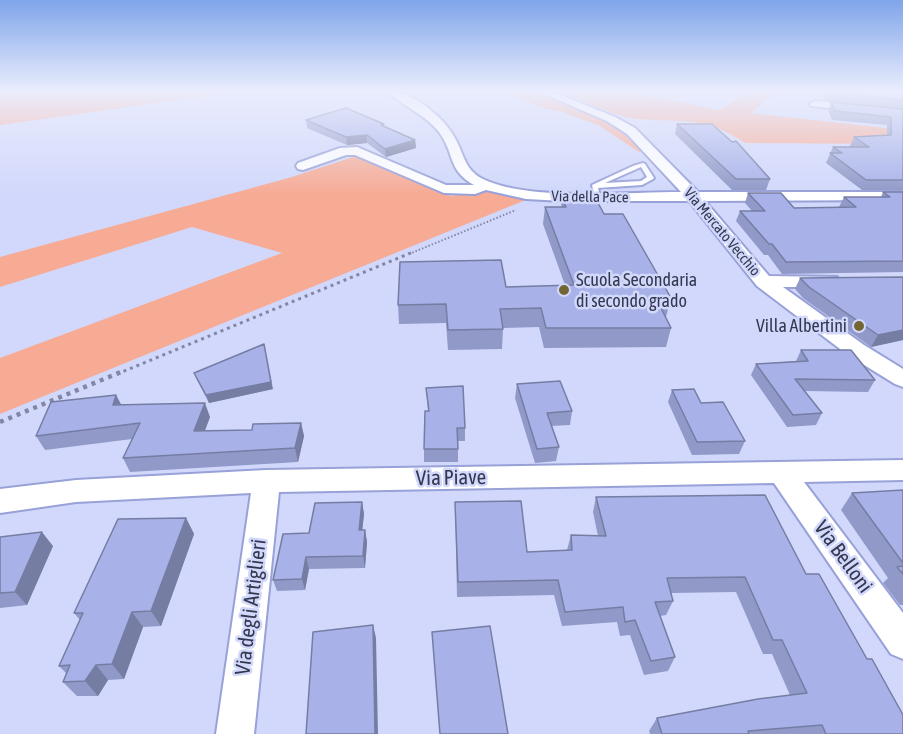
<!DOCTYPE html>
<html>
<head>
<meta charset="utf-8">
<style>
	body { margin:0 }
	canvas { display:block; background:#d1d8fb }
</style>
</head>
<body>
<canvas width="903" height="734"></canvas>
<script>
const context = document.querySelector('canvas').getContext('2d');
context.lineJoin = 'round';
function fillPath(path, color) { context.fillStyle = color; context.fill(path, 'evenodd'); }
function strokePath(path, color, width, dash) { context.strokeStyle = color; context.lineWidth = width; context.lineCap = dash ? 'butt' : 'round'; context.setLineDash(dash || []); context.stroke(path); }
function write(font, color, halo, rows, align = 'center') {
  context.font = font + ' "Asap Condensed",sans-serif'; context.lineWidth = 5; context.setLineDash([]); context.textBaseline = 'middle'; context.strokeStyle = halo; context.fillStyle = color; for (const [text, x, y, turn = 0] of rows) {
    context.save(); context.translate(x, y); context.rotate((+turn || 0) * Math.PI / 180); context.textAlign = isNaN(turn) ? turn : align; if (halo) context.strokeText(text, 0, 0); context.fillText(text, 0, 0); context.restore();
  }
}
fillPath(new Path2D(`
	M0,91H242L0,125Z
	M503,91H535L546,95L624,129L644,149L639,152L598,125L562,112L544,108Z
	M561,91H627L719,110L752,91H777L751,113L903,130V144L745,143C700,113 678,124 630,118C614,116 577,98 561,91Z
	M359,155L451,196L482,191L528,199L0,414V358L282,253L192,227L0,287V257L292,177Z`), '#f7ab95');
const lane = new Path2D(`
	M643,163L645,164L654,178L653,179L642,185L598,188L600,197L595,198L592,185L633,166ZM641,167L647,177L641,181L605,183Z`);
const street = new Path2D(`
	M388,91C413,91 445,118 456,140C465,157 465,171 485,180C532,201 627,192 681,192L627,134L607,121L537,91H551L615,117L635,128L698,192H903V200L705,201L769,276L837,277L839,281L837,285L830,287H783L864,345L903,369V387L895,384L848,355L757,286L689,201H563L526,199L486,190L475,194L444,193L355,155H346L303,170L298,169L296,166L298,163L340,148L357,147L446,185H474C447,170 455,153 439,132C425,114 403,107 388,91Z
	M815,101L903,110V116L811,106L810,104Z
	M903,460V480L804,482L903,613V659L891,654L774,483L279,492L254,734H216L251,493L76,502L0,513V489L76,480L266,470Z`);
strokePath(lane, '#98a1d8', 4);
strokePath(street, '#98a1d8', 4);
strokePath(new Path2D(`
	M409,254L516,210`), '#8187a4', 2, [1.5, 2]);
strokePath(new Path2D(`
	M117,374L413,252`), '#8187a4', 3, [3, 4]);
strokePath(new Path2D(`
	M0,422L121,372`), '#8187a4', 4.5, [4, 5]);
fillPath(lane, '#fff');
fillPath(street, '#fff');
fillPath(new Path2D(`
	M821,91H903V108L824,100Z
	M831,102L903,109V190H862L826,163L833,147H851L850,146L854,137L887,135V125L832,120L828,110Z
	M306,120L384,124V126L415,140L416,148L386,157L367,143L347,145L307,128Z
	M677,124L770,179L766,190H732L675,134Z
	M883,192H903V272L782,274L768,255H764L736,221L740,211H752L745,203L748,193L794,208L839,207L844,197H881Z
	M562,199L604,214L671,298L666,317L671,328L666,347L544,348L539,327L503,328L502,349L448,350L446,323L399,324L398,305L506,287L565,285L543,224L545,207H561Z
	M903,277V340L871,347L803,298L795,289L800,278Z
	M801,350L875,380L868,392L804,391L822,413L816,425L787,427L751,375L756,364L796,361Z
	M194,373L273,389L209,403L197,380Z
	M517,384L572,411L570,425L551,426L559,447L556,461L535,463L515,398Z
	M426,388L465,428V441H458V462H424V449L428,411Z
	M672,390L701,403L745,441L739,454L692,455L668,402Z
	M116,395L121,405L210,417L205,431L252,430L301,423L304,436L298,462L130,472L123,458L132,439L45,450L36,436Z
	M903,490V605H900L883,583L888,578L841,510L852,493Z
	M596,497L806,574L903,734H650L649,731L657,718L790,695L772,654H763L736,592L671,593L673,601L666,615L660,616L675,657L668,671L644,675L630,635L620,636L617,622L562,626L554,595L457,597L455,502L527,552L567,550L571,535L598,536L593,512Z
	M362,502L364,514L362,530H365L367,542L365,568L309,569L305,590L277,591L273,580L309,533Z
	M186,518L194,534L161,626L143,627L124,679L108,680L98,696H77L63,682L67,674L59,666L80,620L74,613Z
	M0,537L53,546L27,605L0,608Z
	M432,632L508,734H440Z`), '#9099c8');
fillPath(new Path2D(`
	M367,135V143L347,145L346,137Z
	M415,140L416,148L386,157L385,149Z
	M903,330V340L871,347L878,335Z
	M265,351L273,389L209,403L206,395Z
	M116,395L123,408L113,405Z
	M205,403L210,417L199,445L194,431Z
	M301,423L304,436L298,462L295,448Z
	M362,502L364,514L361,542L359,530Z
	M186,518L194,534L161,626L151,611Z
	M365,530L367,542L365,568L363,556Z
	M42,532L53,546L27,605L15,592Z
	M306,557L309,569L305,590L302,579Z
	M132,612L143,627L124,679L112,664Z
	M373,625L376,638L378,734H375Z
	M96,665L108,680L98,696L85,681Z`), '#767da3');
const building = new Path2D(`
	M827,91H903V100L827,92Z
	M831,102L903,109V180H866L830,153H842L833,147H869L854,137L891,135V117L835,111Z
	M346,108L384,124L381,125L415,140L385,149L367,135L346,137L306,120Z
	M677,124H712L732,142L736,141L770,179H736Z
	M883,192H903V261L786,262L772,244H769L740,211H765L748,193H781L794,208L856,207L844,197H890Z
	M562,199H596L604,214H623L671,298H656L671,328H546L541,308L500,309L503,329L448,330L446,304L398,305L400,262L501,260L506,287L574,285L545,207H566Z
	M903,277V330L878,335L809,287L800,278Z
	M264,344L271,382L206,395L194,373Z
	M801,350H851L875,380L795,379L822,413L793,415L756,364L808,361Z
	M560,381L572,411L547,413L559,447L537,449L517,384Z
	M463,386L465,428H457L458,449H424L425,411H429L426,388Z
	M694,389L701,403L723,402L745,441L697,442L672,390Z
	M116,395L113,405L205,403L194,431L252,430L253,424L301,423L295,448L123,458L140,423L36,436L51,402Z
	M903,490V563L852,493Z
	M765,495L806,574H819L867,659H872L903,715V734H826L822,725L748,731L749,734H662L657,718L758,699L807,693L782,640H773L745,577L667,578L673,601L655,602L675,657L651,661L635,620L625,622L623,607L565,612L558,580L458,582L455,502L521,501L527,552L572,550L571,535L606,536L596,497Z
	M362,502L359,530H365L363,556L306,557L302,579L273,580L283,534L309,533L315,503Z
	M186,518L151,611L132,612L112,664L96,665L85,681L63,682L70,665L59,666L83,613H74L118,519Z
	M42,532L15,592L0,593V537Z
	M903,566V574L897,567Z
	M373,625L375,734H306L313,632Z
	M490,626L508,734H440L432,632Z`);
fillPath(building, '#a8b2e9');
strokePath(building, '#767da3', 1.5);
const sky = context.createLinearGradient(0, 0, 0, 194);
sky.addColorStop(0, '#7fa5ea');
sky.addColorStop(0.47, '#eaedfd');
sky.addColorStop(1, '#eaedfd00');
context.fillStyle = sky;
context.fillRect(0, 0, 903, 194);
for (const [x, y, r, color] of [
	[564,290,6,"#726633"],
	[859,326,6,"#726633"]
]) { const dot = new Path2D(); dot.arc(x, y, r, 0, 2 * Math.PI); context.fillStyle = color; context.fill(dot); strokePath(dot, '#d1d8fb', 2); }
write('15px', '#34384f', '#d1d8fb', [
	["Via della Pace",590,197,1],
	["Via Mercato Vecchio",722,232,50]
]);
write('18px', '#34384f', '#d1d8fb', [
	["Scuola Secondaria",576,280],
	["di secondo grado",576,301],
	["Villa Albertini",847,326,"right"]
], 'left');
write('21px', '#34384f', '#d1d8fb', [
	["Via Piave",451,478,-1],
	["Via Belloni",843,557,54],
	["Via degli Artiglieri",251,607,-83]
]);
</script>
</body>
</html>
